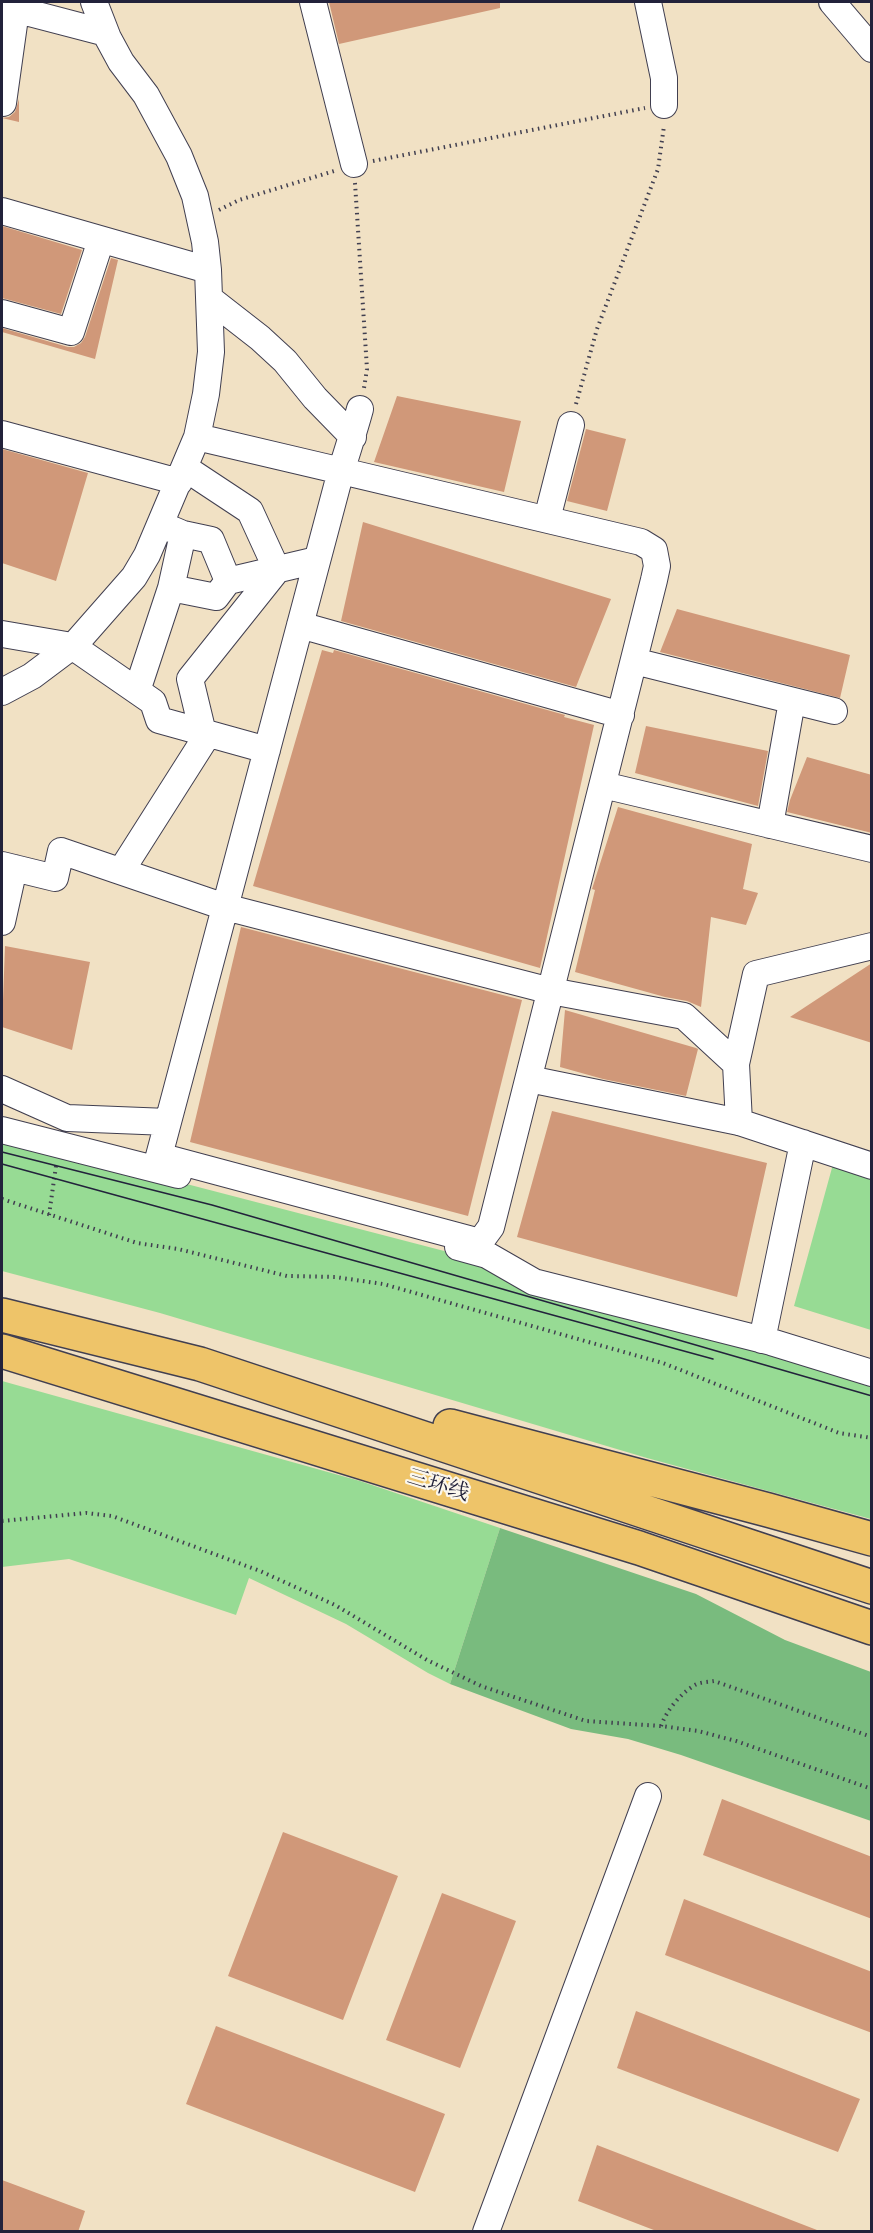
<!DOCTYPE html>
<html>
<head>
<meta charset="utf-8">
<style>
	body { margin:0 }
	#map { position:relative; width:873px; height:2233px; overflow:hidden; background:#f1e1c4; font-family:Alegreya,serif }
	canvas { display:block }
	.frame { position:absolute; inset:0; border:3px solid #22223b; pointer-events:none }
</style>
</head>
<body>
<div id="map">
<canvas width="873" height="2233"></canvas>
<div class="frame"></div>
</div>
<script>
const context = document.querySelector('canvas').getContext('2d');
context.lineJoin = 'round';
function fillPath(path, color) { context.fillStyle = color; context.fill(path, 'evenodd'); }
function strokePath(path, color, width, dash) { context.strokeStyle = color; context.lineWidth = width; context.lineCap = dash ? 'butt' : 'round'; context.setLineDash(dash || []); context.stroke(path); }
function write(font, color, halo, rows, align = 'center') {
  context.font = font + ' Alegreya,"Noto Serif SC",serif'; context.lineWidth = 4.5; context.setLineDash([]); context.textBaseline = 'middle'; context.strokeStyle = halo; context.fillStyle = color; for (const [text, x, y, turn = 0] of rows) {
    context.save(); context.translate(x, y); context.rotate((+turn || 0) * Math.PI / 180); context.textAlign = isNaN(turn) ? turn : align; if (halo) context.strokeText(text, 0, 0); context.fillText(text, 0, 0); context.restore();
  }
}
fillPath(new Path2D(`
	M2,1136L871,1362V1519L647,1458L160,1313L2,1271Z
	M838,1146L871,1157V1330L794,1306Z
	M2,1381L360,1481L500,1528L450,1684L428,1673L346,1624L249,1578L236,1615L69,1559L2,1567Z`), '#97db94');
fillPath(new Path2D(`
	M500,1528L696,1594L785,1640L871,1672V1821L681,1755L628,1739L571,1729L450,1684Z`), '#79bb7e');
fillPath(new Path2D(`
	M329,2H500V8L339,44Z
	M19,99V122L2,118L9,117L15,112Z
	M2,226L82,250L61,314L2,298Z
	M111,258L118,260L95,359L2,332V328L68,347H74L81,343L85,337Z
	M397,396L521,421L504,492L374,462Z
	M586,429L626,439L607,511L567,501Z
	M2,449L88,473L56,581L2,563Z
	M363,522L611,599L576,687L341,621Z
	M677,609L850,655L840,698L660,652Z
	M322,650L333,653L334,650L565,715L564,717L594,725L540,968L253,886Z
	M646,726L768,751L758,806L635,773Z
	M807,757L872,775V833L787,812L790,800Z
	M618,807L752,844L743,889L758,893L746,925L711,917L701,1007L687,1001L665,997L575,972L595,890L592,889Z
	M241,927L522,1000L468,1216L190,1142Z
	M5,946L90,962L72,1050L2,1027Z
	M872,963V1043L790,1017Z
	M565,1010L696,1048L698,1049L686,1096L603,1079L560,1067Z
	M552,1111L767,1163L737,1297L517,1237Z
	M722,1799L872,1857V1919L703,1855Z
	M283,1832L398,1876L343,2020L228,1976Z
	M442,1893L516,1921L460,2068L386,2040Z
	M684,1899L872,1972V2033L665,1955Z
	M636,2011L860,2099L838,2152L617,2068Z
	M216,2026L445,2114L415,2192L186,2104Z
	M597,2145L817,2230L816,2232H659L578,2201Z
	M2,2180L85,2211L78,2232H2Z`), '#d09879');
const minor = new Path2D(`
	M3,2V6L106,33
	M313,2L354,164
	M648,2L664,78V105
	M832,2L872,49
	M2,103H3L16,10
	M2,211L208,270
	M210,299L260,338L285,361L315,398L353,437
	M2,313L71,332L101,240
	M2,434L179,482
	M197,437C345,472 493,506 641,542L654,550L657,566L654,580L491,1227L480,1242L159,1156L337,486C344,460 353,435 360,409
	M185,468L250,511L277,570L190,679L203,733
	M547,519L571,425
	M169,528L183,534L211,540L228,581
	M171,588L216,597L228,581L317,560
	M300,625L621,715
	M2,634L72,646L153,702L159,720L267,750
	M634,661L834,711
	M137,691L171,588L183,534
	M2,692L32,676L76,643L134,577L147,555L197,437L206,394L211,352L208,270L205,242L195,196L179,156L146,95L121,62L108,38L94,2
	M603,785L872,849
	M770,825L792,701
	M2,865L55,878L61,851L225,907L551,991L684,1016L736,1064
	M121,871L208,734
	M2,922L14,868
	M529,1079L739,1122L872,1166
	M2,1089L67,1118L168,1122
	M739,1122L736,1064L756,974L872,946
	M2,1130L178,1175
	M458,1247L487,1255L534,1282L771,1342L872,1373
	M762,1340L803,1143
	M486,2232L648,1796`);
const highway = new Path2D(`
	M2,1315L200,1364L872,1587
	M2,1351L639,1548L872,1628
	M450,1426L768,1510L872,1539`);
strokePath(minor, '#413f50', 28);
strokePath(highway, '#413f50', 36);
strokePath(new Path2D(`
	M373,161L645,108
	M355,183L367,369L364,388
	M219,210L239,200L334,171
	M576,404L597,329L658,169L664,126
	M2,1199L137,1243L178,1249L287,1276L335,1277L383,1284L663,1363L839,1433L872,1438
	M49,1215L56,1166
	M2,1521L86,1513L112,1516L260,1571L335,1605L427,1660L481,1686L586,1721L661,1726L698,1731L736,1741L872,1789
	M661,1726C666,1711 681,1693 695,1685C700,1682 708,1682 714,1681L872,1737`), '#413f50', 4, [1.5, 4.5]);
strokePath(minor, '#fff', 26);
strokePath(highway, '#eec469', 33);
strokePath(new Path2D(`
	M2,1152L212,1205L872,1396
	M2,1164L713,1359`), '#22223b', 1.5);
write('21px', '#22223b', '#fbf7ec', [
	["三环线",438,1486,17]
]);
</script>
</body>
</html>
